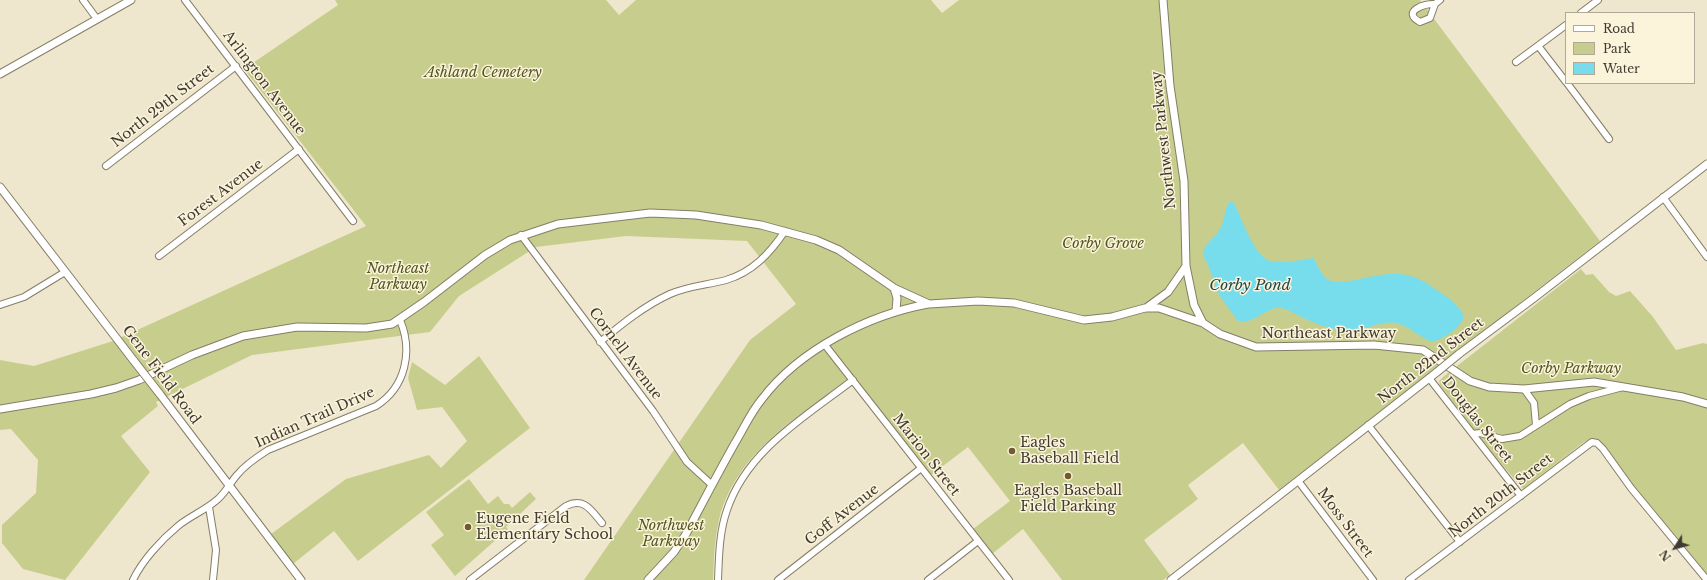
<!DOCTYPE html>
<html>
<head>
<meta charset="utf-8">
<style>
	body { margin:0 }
	#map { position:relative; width:1707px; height:580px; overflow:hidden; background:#efe6ce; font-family:"Libre Baskerville",serif }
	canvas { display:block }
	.legend { position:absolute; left:1565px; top:12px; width:130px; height:72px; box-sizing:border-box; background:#fcf3db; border:1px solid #b0a997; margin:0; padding:5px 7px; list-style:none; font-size:12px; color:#3f3b32 }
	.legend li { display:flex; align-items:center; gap:8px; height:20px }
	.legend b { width:20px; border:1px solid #b0a997 }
	.north { position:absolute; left:1655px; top:528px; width:40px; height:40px; -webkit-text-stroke:3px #fcf3db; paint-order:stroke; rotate:233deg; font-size:11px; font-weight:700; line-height:16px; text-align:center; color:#3f3b32 }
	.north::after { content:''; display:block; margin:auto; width:14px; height:18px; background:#3f3b32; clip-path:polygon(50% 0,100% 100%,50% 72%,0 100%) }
</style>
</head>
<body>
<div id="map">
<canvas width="1707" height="580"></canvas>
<ul class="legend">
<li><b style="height:5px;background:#fff"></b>Road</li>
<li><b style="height:11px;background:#c7ce8d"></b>Park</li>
<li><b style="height:11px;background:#77ddec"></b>Water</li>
</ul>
<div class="north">N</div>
</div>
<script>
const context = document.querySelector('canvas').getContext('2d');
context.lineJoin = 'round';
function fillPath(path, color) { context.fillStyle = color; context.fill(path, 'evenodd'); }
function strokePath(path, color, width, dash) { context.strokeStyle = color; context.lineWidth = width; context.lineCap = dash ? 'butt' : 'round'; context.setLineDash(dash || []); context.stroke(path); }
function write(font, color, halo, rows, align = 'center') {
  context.font = font + ' "Libre Baskerville",serif'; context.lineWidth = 3; context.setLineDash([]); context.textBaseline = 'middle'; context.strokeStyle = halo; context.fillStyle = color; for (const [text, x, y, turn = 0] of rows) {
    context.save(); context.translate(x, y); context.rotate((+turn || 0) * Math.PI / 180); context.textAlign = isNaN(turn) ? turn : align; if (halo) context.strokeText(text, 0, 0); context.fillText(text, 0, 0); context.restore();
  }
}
fillPath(new Path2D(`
	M335,0H606L619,15L636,0H931L942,13L959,0H1420L1600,241L1279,490L1243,443L1188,485L1198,499L1144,540L1170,575L1163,580H1062L1023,529L992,554L973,529L1010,501L968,447L931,475L853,376C799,416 732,454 718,525C714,543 714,562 713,580H584L750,340L796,304L747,241L626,236L536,247L459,296L430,332L252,355L156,402L158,406L121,436L150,472L65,580L23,569L2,543V525L36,493L38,460L11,429L0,430V360L34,366L113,341L366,226L244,69L338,5Z
	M1581,269L1586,275L1593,274L1609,292L1616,296L1630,291L1653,317L1676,350L1703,343L1707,344V575L1631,483L1603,444C1597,439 1592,438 1584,442L1523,489L1491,452L1440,385L1439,381L1443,377Z
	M479,356L530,428L358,561L334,531L293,564L271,534L346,479L429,455L441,468L467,441L442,407L417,410L408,378L412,362L445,385Z
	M469,479L488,504L498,496L504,504H509L512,508L530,492L536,499L506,527L508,529L455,576L431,545L444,535L426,512Z`), '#c7ce8d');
fillPath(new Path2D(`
	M1230,201L1234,203C1242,218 1253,255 1270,261C1283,264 1301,260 1313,258C1319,266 1322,279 1332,281C1341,283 1351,281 1360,279C1395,272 1408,269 1438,291C1449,298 1459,304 1464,317C1460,329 1445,337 1433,342C1419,338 1409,325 1395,323C1377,320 1362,334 1344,331C1331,328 1317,325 1306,319C1298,316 1289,309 1281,308C1266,306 1254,326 1238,321L1219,295L1208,265L1203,255C1204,242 1215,239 1220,229C1225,220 1224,209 1230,201Z`), '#77ddec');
const minor = new Path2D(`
	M83,0L97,19
	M185,0L353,221
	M1435,4C1424,3 1401,12 1420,22L1430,18L1435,4L1440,0
	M1581,13L1598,0
	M1539,47L1566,82
	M1516,62L1566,25
	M1567,83L1609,139
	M106,166L236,66
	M1663,197L1707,257
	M521,235L653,411L687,462L712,485
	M159,256L299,149
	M0,305L24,297L65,272
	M600,342C622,324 644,306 670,294C688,286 707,285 726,280C753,272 770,253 785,231
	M825,345L1009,580
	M1429,378L1521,496
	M1524,389L1534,403L1536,425
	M1368,425L1460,542
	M1473,434L1480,433L1502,439L1520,436L1570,404L1589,396L1623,387
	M1299,482L1373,580
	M209,507L216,550L213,580
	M133,580C142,561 161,540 178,526C190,516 206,510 218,499C226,492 230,483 237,475C245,465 257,457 268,450L376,406C406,387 413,351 400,320
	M470,580L566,506C584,497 591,510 602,523
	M718,580C719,557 719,533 727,510C747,450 805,417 853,380
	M778,580L920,469
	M928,580L978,541
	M1409,580L1592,442L1597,443L1603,449L1631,488L1707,580`);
const tertiary = new Path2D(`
	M1163,0L1170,86L1184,181L1186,266L1194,305L1203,323
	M0,74L131,0
	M0,187L134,361
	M894,288L897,298L896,311
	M1146,308L1168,292L1186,266
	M1459,354L1534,298L1707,164
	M159,393L301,580
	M0,409L91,394L116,388L139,380L192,355L243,336L297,327L366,328L392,324L424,302L485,255L510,240L558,224L650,213L696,215L761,225L816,240L839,250L894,288L929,304L978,301L1014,303L1084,320L1112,317L1145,308H1159L1203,323L1220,334L1256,347L1374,345L1423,350L1470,381L1489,387L1524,389L1594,382L1683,397L1707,404
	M648,580L674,552L686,534C702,504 718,473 735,443C744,428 751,412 762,399C799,350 868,315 928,304
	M1171,580L1437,372`);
strokePath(minor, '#857d67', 8);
strokePath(tertiary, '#857d67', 9);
strokePath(minor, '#fff', 6);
strokePath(tertiary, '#fff', 7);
const tertiaryBridge = new Path2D(`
	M134,361L159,393
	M1437,372L1459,354`);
strokePath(tertiaryBridge, '#857d67', 9, []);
strokePath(tertiaryBridge, '#fff', 7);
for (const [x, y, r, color] of [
	[1012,451,4,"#725b2b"],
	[1068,476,4,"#725b2b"],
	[468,527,4,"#725b2b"]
]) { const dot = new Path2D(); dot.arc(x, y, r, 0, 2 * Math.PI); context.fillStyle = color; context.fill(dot); strokePath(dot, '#fcf3db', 1.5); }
write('italic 14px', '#51561f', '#fcf3db', [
	["Ashland Cemetery",483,73],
	["Corby Grove",1103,244],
	["Northeast",398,269],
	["Parkway",398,285],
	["Corby Parkway",1571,369],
	["Northwest",671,526],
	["Parkway",671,542]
]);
write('14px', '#3f3b32', '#fcf3db', [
	["Arlington Avenue",264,83,53],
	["North 29th Street",163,106,-38],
	["Northwest Parkway",1164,140,-96],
	["Forest Avenue",221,193,-37],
	["Northeast Parkway",1329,334],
	["Cornell Avenue",625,354,53],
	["North 22nd Street",1431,361,-38],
	["Gene Field Road",161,375,53],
	["Indian Trail Drive",315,418,-24],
	["Douglas Street",1477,420,52],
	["Marion Street",926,455,52],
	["North 20th Street",1501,496,-38],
	["Goff Avenue",842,515,-38],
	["Moss Street",1345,523,53]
]);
write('14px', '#3f3b32', '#fcf3db', [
	["Eagles",1020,443],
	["Baseball Field",1020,459],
	["Eagles Baseball",1068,491,"center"],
	["Field Parking",1068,507,"center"],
	["Eugene Field",476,519],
	["Elementary School",476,535]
], 'left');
write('italic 15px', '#1b494f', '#fcf3db', [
	["Corby Pond",1250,286]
]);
</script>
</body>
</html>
